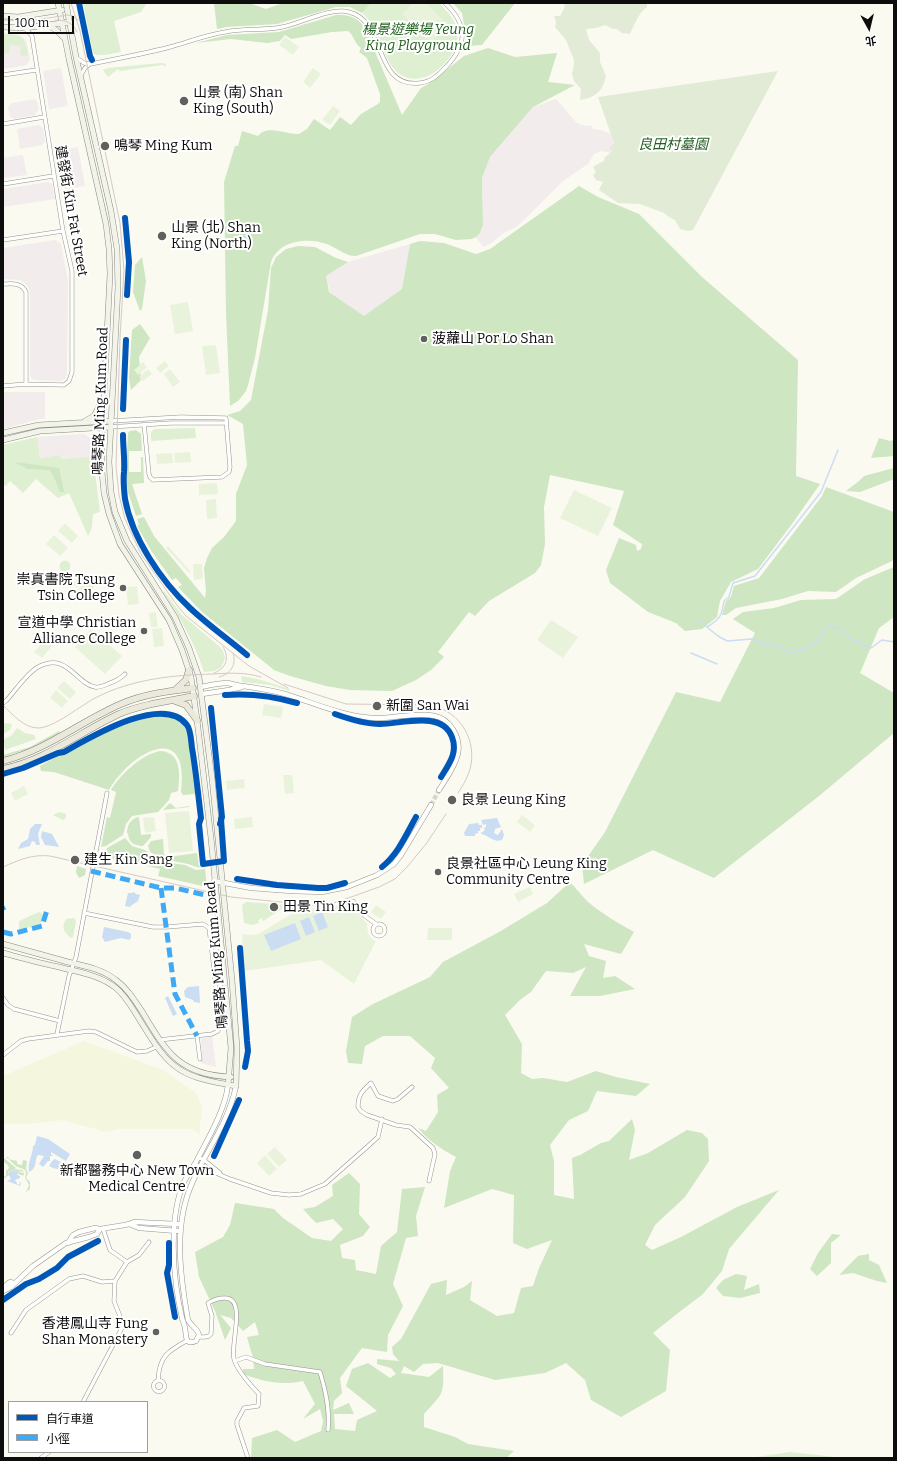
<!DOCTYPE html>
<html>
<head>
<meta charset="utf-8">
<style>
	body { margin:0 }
	#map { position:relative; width:897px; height:1461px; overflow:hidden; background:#fafaf1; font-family:Bitter,"Noto Sans TC",serif }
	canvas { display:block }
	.frame { position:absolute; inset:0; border:4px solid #0d0d0d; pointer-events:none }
	.legend { position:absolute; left:8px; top:1401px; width:140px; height:52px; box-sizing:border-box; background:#fff; border:1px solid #9e9e9e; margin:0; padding:5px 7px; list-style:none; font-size:12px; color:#0d0d0d }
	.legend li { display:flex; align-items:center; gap:8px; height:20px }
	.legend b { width:20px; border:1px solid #9e9e9e }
	.north { position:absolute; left:849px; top:8px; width:40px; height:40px; -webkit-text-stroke:3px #fff; paint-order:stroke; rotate:172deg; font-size:11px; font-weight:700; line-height:16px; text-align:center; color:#0d0d0d }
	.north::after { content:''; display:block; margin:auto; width:14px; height:18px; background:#0d0d0d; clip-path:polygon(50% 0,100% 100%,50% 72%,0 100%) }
	.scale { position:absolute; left:8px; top:16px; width:66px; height:18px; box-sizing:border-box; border:2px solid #0d0d0d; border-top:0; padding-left:5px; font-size:12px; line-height:14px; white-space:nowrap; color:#0d0d0d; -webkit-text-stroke:3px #fff; paint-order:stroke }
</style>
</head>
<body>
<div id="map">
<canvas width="897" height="1461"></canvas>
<div class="frame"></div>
<ul class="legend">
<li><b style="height:5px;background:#0057b8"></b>自行車道</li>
<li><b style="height:5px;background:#3fa9f5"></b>小徑</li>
</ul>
<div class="north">北</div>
<div class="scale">100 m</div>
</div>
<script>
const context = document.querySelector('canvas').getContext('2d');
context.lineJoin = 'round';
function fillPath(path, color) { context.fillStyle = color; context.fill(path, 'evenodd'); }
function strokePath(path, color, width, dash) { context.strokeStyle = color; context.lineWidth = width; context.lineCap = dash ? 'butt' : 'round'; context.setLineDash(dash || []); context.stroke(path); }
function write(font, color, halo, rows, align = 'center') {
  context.font = font + ' Bitter,"Noto Sans TC",serif'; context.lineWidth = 4; context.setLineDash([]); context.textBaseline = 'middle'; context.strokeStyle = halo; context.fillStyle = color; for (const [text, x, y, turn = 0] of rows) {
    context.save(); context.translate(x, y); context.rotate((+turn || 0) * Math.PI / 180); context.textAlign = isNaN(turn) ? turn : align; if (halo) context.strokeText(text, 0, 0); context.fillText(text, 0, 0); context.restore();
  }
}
fillPath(new Path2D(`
	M3,33L20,35L26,40L30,60L27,65L3,69Z
	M61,68L68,106L49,109L43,71Z
	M36,99L39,109L35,115L14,119L10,117L8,107L12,103Z
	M556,99L576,122L581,125L592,126L593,129L601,130L611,134L616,150L611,153L602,151L594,154L588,164L563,181L521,223L513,229L505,232L490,244L483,247L476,237L480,233L483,225L482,178L490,157L533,107Z
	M39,125L43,128L45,141L42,145L20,149L17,129Z
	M78,147L85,186L65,189L58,151Z
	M23,155L27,175L3,178V158Z
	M49,182L52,184L55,199L3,207V189Z
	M55,240L61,244L68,281L67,374L65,379L61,381L34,380L31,378L30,375V291L27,285L20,280L3,279V248Z
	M410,244L402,289L364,317L330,292L326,276L348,262Z
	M8,392H45V419H40L3,429V393Z
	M84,434L91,438L93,456L60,459L59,455L40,458L37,437Z
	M212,1036L216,1067L201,1063L202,1056L201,1041L202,1038Z`), '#f2eced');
fillPath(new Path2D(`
	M84,1041L163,1070L196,1093L202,1107L199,1136L197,1132L192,1129H119L106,1132L63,1120L28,1124H3V1076Z`), '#f4f6de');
fillPath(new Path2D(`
	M83,3H147L141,12L114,21L121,52C113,53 100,58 93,53Z
	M371,3H439C446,10 455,19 457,30C462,54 429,87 405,77C381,67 383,29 362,13Z
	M3,34C24,36 24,35 28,56L20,55L21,46L10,45L9,54L3,53Z
	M161,63L166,64V66L162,65L120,71L118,69L108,77L103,70L108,68Z
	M195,428L196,438L151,441V432L154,429Z
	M37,437L40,458L60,455L61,459L93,456L100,512L93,514L92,528L88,536L69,493L58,498L36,479L23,493L10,481L6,486L3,485V445Z
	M59.5 566a5.5 5.5 0 1 1 11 0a5.5 5.5 0 1 1-11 0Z
	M164,591L182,615L220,647L223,651L225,658L221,668L214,671L204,672C195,643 180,618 163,592Z
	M241,676L258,679L289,689L290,691L270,685L242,682Z
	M3,723L12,724L10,730L3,734Z
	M17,728L25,733L34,735L36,739L5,750L3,740L12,735Z
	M59,812L66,814V818L63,820L53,815Z
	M246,902L288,905L263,921L261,918L258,921L259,923L253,925L244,923L242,905Z
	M39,912L44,915L41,924L19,930V921Z
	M74,918L76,921L73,937L71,938C64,932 61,928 66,919Z
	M790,1452L835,1457L836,1458H750Z`), '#deefd2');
fillPath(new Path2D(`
	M214,3H249L266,9L283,3H371L362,13L350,7H336L277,24L226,27L217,29Z
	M453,3H515L482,45L468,46L462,13Z
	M336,15C348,14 358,18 365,28L402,115L421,88L430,83L464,56L488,48L515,57L557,53L548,82L575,85L533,107L490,157L482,178L483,225L480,233L476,237L472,239L456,240L435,234H420L356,256C345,256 337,248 327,244C307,237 279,240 271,262L255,358L248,385L246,391L239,400L230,406L226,313L224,182L235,146H238L242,131L258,136C267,124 286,135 299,134L307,129L314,119L330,130L340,117L351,125L361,114L378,104L380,102V94L367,58L359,52L361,48C354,43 354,35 348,31L332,32L291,39L285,35L280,41L267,43L231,39L196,43L227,35L279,32Z
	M579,186L598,197L639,214L702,277L798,360L796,476L820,484L792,524L758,569L731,582L720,601L717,617L702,629L685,631L676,623L648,612L610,583L606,570L619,538L636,545L637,551L641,549L642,544L613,525L624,491L550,475L544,507L545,544L541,565L535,573L489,601L475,616L469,612L438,652L444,657L431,670L416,680L392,691L350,690L326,686L290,676L274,670L201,611L178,587L182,585L176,578L172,580L152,552L137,526L139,525L137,519L144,517L154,536L205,598L206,591L204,568L207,558L212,548L224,537L236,521V494L247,465L243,424L227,415L240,411L251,400L268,310L271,268L276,257L286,249L298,246L315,247L336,258L348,262L326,276L329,292L364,316L402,289L410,244L420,241L444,243L476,254L490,249Z
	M142,257L146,281L142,309L140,311L133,292L135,265Z
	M140,324L150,338L139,357L141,380L131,390L129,378L132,330Z
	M136,430L141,434L142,451H129V472H141V457H143L144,483L132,484L142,514L136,516L128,492L126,476L128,433L130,431Z
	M879,438L890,441L894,440V456L871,458Z
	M14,462L59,468L64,492H60C57,485 54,474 49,470L28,469Z
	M894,468V479L860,492L846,491L859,481L864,476Z
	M826,487L894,512V557L892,561L856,578L836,592L808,591L782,599L736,608L726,615H722L726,601L731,597L734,586L759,578L822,496Z
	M894,567V617L879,628L860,673L894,693V733L819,796L714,878L653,850L584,884L582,865L605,832L676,692L720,702L755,633L733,619L743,612L774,608L801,600L836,599L865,579Z
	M152,715C166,715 181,716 188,731L196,794L183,795L181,792C190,718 130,753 109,790L54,772L41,771L40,766L90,738Z
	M59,731L60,733L35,747L3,757V755L30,747Z
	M161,751C182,753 180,775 178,791L171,793L169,800L158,812L132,816L126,824L123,835L106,846L101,847L107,817L110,818L116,792L111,790C120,775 143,753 161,751Z
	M170,803L176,808L189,806V807L163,810Z
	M139,817L141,835L151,834V837L143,846C138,846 130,844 129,838C128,836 129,834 127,833C127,825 131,818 139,817Z
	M125,838L132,846L145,850L148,852L149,855L146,866L99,855L100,851L105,853L107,848Z
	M163,839L164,854L168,857L197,853L199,866L205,865V867C196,869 192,864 183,863C172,861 160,858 150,852L148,846L151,841Z
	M150,856H155L171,863L185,865L196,870L205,869L207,887L158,876L160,869L148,866Z
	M77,866L86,869L85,875L79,878L76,872Z
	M570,882C576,888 581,895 587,901C601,913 618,923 634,932L621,954L584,944L589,956L606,961L603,978L615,976L635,989L600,996H570L586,967L573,973L546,971L531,992L521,999L505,1015L522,1044L521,1073L532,1079L543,1078L567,1082L596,1071L616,1077L650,1084L636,1096L597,1091L588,1111L569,1120L550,1145L554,1161V1195L574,1199L572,1158L580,1155L601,1143L609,1141L632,1119L635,1130L629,1160L648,1153L687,1130L702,1133L708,1139L709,1161L685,1197L655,1225L645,1245L652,1250L681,1237L737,1207L779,1190L729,1249L722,1271L703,1294L678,1313L653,1333L670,1350L666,1391L621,1417L591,1400L585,1380L566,1363L545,1373L495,1380L438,1363L423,1364L414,1372L404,1366L401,1373L429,1377L443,1366C444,1396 443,1393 424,1414V1427L455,1437L468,1444L514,1451L506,1458H251L252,1438L277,1430L295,1442L321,1431L323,1421L320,1409L303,1419L315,1404L303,1381C281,1386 263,1381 242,1374L243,1369H254L253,1358L247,1337L259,1335L255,1322L243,1331L231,1318L220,1315L231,1328L225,1340L215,1311L199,1277L195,1252L223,1237L230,1225L235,1203L274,1209L283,1218L312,1238L331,1241L343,1229L333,1219L316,1223L303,1209L315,1207L333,1196L332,1185L349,1173L360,1184L359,1214L370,1227L363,1236L340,1245L342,1258L355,1260L356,1270L376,1274L381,1246L397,1232L402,1189L425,1187L416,1216L418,1236L406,1238L393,1284L403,1306L388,1335L387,1352L362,1348L340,1378L342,1393L334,1401L333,1410L349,1403L354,1414H334L335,1429L355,1431L357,1420L377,1411L346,1386L352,1369L368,1363L390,1378L396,1374L391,1368L377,1364V1359L399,1361L393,1354L392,1347L401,1339L431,1284L447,1280L446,1295L464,1287L472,1281L470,1300L497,1316L514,1313L521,1288L533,1286L539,1268L552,1240L527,1249L513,1243L514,1195L492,1189L444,1208L450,1171L456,1157C441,1149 429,1141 418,1128L426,1131L438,1112L437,1095L449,1088L431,1068L435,1058L410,1036H383L365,1046L362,1064L348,1063L346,1051L352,1017L373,1004L430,977L443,962L499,932L547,903Z
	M6,1157H9L8,1159L17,1161V1164L22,1165L23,1160L27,1161L26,1169L28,1173L26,1178L30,1182V1189L26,1192C30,1183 30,1187 25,1178L26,1173L25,1170L16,1166Z
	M4,1158L16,1168L14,1169L22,1170L24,1172L19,1171V1172L24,1173V1175C19,1176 19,1173 16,1171L12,1170L8,1172L9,1175L3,1179V1177L6,1176V1171L9,1168L8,1165L4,1162Z
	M832,1234L841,1235L831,1243V1263L817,1276L810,1269L818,1253Z
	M869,1254V1260L879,1265L887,1283L877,1281L853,1273L839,1275L858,1256Z
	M736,1274L747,1276L744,1290L759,1284L760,1293L740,1298L723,1296L716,1288L723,1280Z`), '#cee6c1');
fillPath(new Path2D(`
	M565,3H647V7C640,12 638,18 634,25C633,29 631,30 630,34L622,33L617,29H613L605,25L596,28L586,29L589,40L600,53V62L606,76C603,91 595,98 580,100L581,89L574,81L572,74L574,64V60L566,40L555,27L556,21L554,17L555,16H560L564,9Z
	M778,71L693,230L688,231L680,229L675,220L669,217L664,213L640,204L618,203L599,190L603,182L596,180L593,175L596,172L593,167L605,160L604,158L613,151L609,148L614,143L598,97Z`), '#e2ebd6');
fillPath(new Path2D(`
	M413,3H426L448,25L431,42L402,14Z
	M285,37L299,47L293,55L279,45Z
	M313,68L321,74L310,88L303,82Z
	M333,106L340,111L330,125L322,120Z
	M188,302L193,331L175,334L170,305Z
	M216,345L220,373L206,375L202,346Z
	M165,361L169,366L160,373L156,368Z
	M143,362L147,367L138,375L134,370Z
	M148,369L152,374L143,381L139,377Z
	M170,369L180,382L173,387L164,374Z
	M190,452L191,462L175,463L174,453Z
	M172,453L173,463L157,464L156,454Z
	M217,483L218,494L199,495V484Z
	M574,490L612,508L598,536L560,518Z
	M216,499L217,518L207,519L206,500Z
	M65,523L78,536L72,543L58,531Z
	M54,535L68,548L60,556L46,544Z
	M168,546L191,572L189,573L166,548Z
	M193,564H202L203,579L194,580Z
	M80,575L85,579L77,588L73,584Z
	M89,578L96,585L85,598L77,591Z
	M137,586L139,604L128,605L126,587Z
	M156,612L158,627H151L149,613Z
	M551,620L578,637L563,658L537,640Z
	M162,628L164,646L154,647L152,629Z
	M91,629L122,656L105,674L75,647Z
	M47,638L54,644L42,658L34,652Z
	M64,681L76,692L70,699L57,688Z
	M56,690L68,701L62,708L50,698Z
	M264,704L283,707L281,718L262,715Z
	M283,775H292L294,793L285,794Z
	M244,779L245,788L227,790L226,781Z
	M24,786L28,794L15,801L11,793Z
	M189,811L193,851L169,853L165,813Z
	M522,815L535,825L530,832L517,822Z
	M154,817L156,831L145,833L143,818Z
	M252,817L253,827L235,829L234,819Z
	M530,887L533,894L518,902L514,894Z
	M347,904L367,923L368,934L373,940L376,941L354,984L321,960L244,971L242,934L250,935L258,934L297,911Z
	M376,905L386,912L381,919L371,912Z
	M428,928H452V940H427Z
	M275,1147L287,1160L279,1167L267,1154Z
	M265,1155L277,1169L269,1176L257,1163Z`), '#e9f3dc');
fillPath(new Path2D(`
	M497,818L501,827L495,829L494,833L498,835L502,829L504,835L502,840C493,843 489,835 481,834V833L485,830L484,828L486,827V824L483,825L481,820Z
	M478,823L479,825H482V828H480V831H478V833L475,834V836H465L464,833L469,824Z
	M35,824H42L38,834L40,845H36L35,842L32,841L30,846L18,849L21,843L28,839L30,829Z
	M42,831L52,834L59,847L45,845L41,837Z
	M134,892L136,894L140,895L138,901L132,905L130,907L125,906L128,893H132Z
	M322,912L328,927L319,931L313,916Z
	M309,917L315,932L306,936L300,921Z
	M295,923L301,939L271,951L264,935Z
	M104,927L128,932L131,934V938L129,940L121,938L105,942L102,937Z
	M199,986L200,1003L194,1002L193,1000L185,997L184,991L188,987Z
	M168,996L177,1014L173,1016L165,998Z
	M37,1136L48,1139L70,1154L66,1161L51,1152V1154L53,1156H50V1161H48L43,1167L39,1164L44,1156L38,1155C34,1160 38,1168 29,1172C27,1163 33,1155 33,1146L35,1145Z
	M55,1159L64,1164V1167L62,1170L53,1168L49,1166L52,1161Z
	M12,1170L18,1172V1174L17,1175L20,1176V1178L15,1180L18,1185L20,1184L19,1181L21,1183L20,1186L7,1181L11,1179L8,1173Z`), '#caddf2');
strokePath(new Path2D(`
	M697,619L718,636L727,641L752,639L766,644L781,647L786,651L793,653L807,648L818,640L825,630L831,626L843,630L850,639C858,640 863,646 871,648L882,640L894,642
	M707,627C720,619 722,616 724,601L729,597L733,583L755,576L821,492L838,450
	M691,653L717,664`), '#caddf2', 1.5);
strokePath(new Path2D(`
	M431,805L439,790`), '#d6d6cf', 4.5, [4.5, 2]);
const minor = new Path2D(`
	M77,58L84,63L90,64
	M3,75L36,70
	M81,75L85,68L90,64C116,59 143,54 170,47C188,42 206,35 225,32C244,28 263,31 282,27C302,23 330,7 349,12C387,21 373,89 420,83C431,82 438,75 445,68C467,45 469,26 445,3
	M3,124L44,117
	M3,184L53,176
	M3,240L63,231
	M3,284C12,284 21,282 26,292V384
	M3,386L26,384L64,385L69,381L72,372V271L63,231L32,36L25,28
	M111,421L181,417L226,418L230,467L229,472L222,477L153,480L150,477L149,474L144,424
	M110,427L171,423H226
	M3,703L6,701C15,691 27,673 38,667C67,651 76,684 95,687C100,688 105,685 110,683C116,681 121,678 125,674
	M353,901L361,913L376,924
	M84,913L153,927H167L203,924L209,928L214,969L219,1027L218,1031L212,1034L159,1040
	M373 930a6 6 0 1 1 12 0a6 6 0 1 1-12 0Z
	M3,998L8,1005L14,1009L60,1021
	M57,1034L69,976L76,957L107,793
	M197,1036L200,1059
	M3,1055L21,1041L28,1039L89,1031L96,1032L137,1052L147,1051L156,1047
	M412,1087L398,1099L393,1101L378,1096L371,1083C362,1091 358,1095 358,1107L361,1111L367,1115L396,1125L410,1127L433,1148L435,1154L429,1181
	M198,1157L204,1160L220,1173
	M194,1164L230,1179L271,1193L289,1195L301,1194L325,1184L367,1147L378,1137L382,1119
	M103,1229L110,1250L127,1262
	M11,1333L26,1310L69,1279L83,1276L102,1282L115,1281
	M199,1337H205L209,1336L211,1334L212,1316L208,1303C213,1300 219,1298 225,1298C247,1298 230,1345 234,1359C237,1370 251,1386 259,1394L258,1406L244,1408L237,1421V1425L248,1458
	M235,1361L246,1357L265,1364L320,1372C326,1392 330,1410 328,1430
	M153.5 1386a5.5 5.5 0 1 1 11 0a5.5 5.5 0 1 1-11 0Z
	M158,1381C159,1356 168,1351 188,1340
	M83,1402L122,1328L121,1319L114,1301L115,1281L127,1262L139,1255L149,1242
	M41,1458L49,1452`);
const tertiary = new Path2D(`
	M201,687C210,685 219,683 228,683C233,684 238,686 243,686C257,688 271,690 285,694C314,703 342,716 373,718C394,720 433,706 449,724C470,748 452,769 439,790
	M202,694L229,690L242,687
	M214,881L251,888L291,891L322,892L347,887L377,875L394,864L401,855L431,805
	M228,1085C225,1111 207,1140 195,1164C191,1170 187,1176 184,1182C168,1218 173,1280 182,1318C183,1322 185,1325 185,1329C187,1336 184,1346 196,1341L199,1335C198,1329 191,1326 188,1320C180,1275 173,1224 193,1181C207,1150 229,1121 236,1086
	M129,1224L134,1222L178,1224
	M68,1243L73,1235L79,1232L95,1228L100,1229L125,1225L129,1224L139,1228L177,1231
	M5,1290L6,1285L10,1282L14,1283
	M3,1291L11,1287L33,1266L66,1243L89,1237L97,1234L100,1229`);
const secondary = new Path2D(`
	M58,3L69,59L106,224L109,249L110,274L102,436V472L104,493L109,514L120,544L169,620L182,650L191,677L197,720L211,838L231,1048L228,1085
	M3,16L18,17L62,10
	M47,25L56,30L64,38
	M3,27L25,28L69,22
	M85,421L94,416L102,401
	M3,433L39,425L111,421
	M3,440L40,431L110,427
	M3,944C25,950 46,956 68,962C85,966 102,969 116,980C128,989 135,1001 143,1013C167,1053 180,1075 231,1077
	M3,953C22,958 40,963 59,967C78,972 100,975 116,988C127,997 133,1010 141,1022C170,1070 180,1077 236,1086L237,1048L232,980L212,778L199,677L189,648L175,617L127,541L115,512L111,492L109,462L118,287L117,249L111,211L76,57L66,3`);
const primary = new Path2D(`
	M176,689L186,680L189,670
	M175,701L186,705L197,720
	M3,761C47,750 81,721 121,704C144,694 169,691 193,688
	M3,769C46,760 80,732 119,714C143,704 169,701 194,696`);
strokePath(minor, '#949490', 4.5);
strokePath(tertiary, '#949490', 5.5);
strokePath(secondary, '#8a8a86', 6);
strokePath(primary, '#81817d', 7);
strokePath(minor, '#fefefd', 3.5);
strokePath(tertiary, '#fefefd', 4.5);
strokePath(secondary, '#f3f4e9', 5);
strokePath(primary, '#ebe9d9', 6);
strokePath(new Path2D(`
	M71,3L80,31L120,223L124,270L120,338L116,466L119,495L125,519L141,554L176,604L186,616L249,666L288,688
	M3,20L28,21L68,15L73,16L78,20
	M55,20C65,20 73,22 77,32
	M214,673C226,669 230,658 223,647
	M219,677C231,674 237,664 233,653
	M284,684L346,704L427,705C456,708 476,735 471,765C469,775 464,784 458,793
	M3,705C12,714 24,728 38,728C54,728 81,705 97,697C133,679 173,675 213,674C229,673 245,672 261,677
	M3,867C19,860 32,854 50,856L231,897L310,905H326L340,901L379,887L395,879L407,867L426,844L446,814`), '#d5c8c5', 1);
strokePath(new Path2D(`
	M91,871L161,888H175L210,896
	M161,888L175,994L197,1036
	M3,908L5,907
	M3,932L11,934L42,926L47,910`), '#3fa9f5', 5, [10, 5]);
strokePath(new Path2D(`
	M79,3L90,56L92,60
	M125,218L129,262L127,295
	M123,409L126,340
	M123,435C123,447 125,460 124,472C123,481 124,490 125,499C132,538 161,581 190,608C208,625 228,639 247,655
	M225,695C250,693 273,696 297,703
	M211,708L222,817L220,824
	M335,714C349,719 365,724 380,724C401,724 442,710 452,737C458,753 449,764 441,777
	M3,774L23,768L58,753L64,752C89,738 163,693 187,725C191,730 191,741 192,748C196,771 198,794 201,818L199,824L203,864L224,861L221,819
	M382,867C398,854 406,835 416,817
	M237,879L277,885L318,888H327L345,883
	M240,948L247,1041L248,1051L245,1067
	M214,1156L239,1100
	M169,1243V1265L167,1273L175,1317
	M3,1300L26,1284L39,1279L57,1268L68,1257L98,1241`), '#0057b8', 6);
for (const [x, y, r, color] of [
	[184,101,5,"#60605d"],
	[105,146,5,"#60605d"],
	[162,236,5,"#60605d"],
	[424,339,4,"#60605d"],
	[123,588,4,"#60605d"],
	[144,631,4,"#60605d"],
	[377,706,5,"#60605d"],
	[452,800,5,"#60605d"],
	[75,860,5,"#60605d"],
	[438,872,4,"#60605d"],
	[274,907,5,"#60605d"],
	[137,1155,5,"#60605d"],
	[156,1332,4,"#60605d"]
]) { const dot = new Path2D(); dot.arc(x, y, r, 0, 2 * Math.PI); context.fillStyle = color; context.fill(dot); strokePath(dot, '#fff', 1.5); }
write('italic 14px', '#236021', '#fff', [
	["楊景遊樂場 Yeung",418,30],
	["King Playground",418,46],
	["良田村墓園",673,145]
]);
write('14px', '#0d0d0d', '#fff', [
	["山景 (南) Shan",193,93],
	["King (South)",193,109],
	["鳴琴 Ming Kum",114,146],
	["山景 (北) Shan",171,228],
	["King (North)",171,244],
	["菠蘿山 Por Lo Shan",432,339],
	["崇真書院 Tsung",115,580,"right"],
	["Tsin College",115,596,"right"],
	["宣道中學 Christian",136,623,"right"],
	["Alliance College",136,639,"right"],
	["新圍 San Wai",386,706],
	["良景 Leung King",461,800],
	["建生 Kin Sang",84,860],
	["良景社區中心 Leung King",446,864],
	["Community Centre",446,880],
	["田景 Tin King",283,907],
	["新都醫務中心 New Town",137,1171,"center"],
	["Medical Centre",137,1187,"center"],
	["香港鳳山寺 Fung",148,1324,"right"],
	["Shan Monastery",148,1340,"right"]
], 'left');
write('14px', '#0d0d0d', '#fff', [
	["建發街 Kin Fat Street",71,211,80],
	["鳴琴路 Ming Kum Road",101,401,-88],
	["鳴琴路 Ming Kum Road",217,955,-95]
]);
</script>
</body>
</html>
